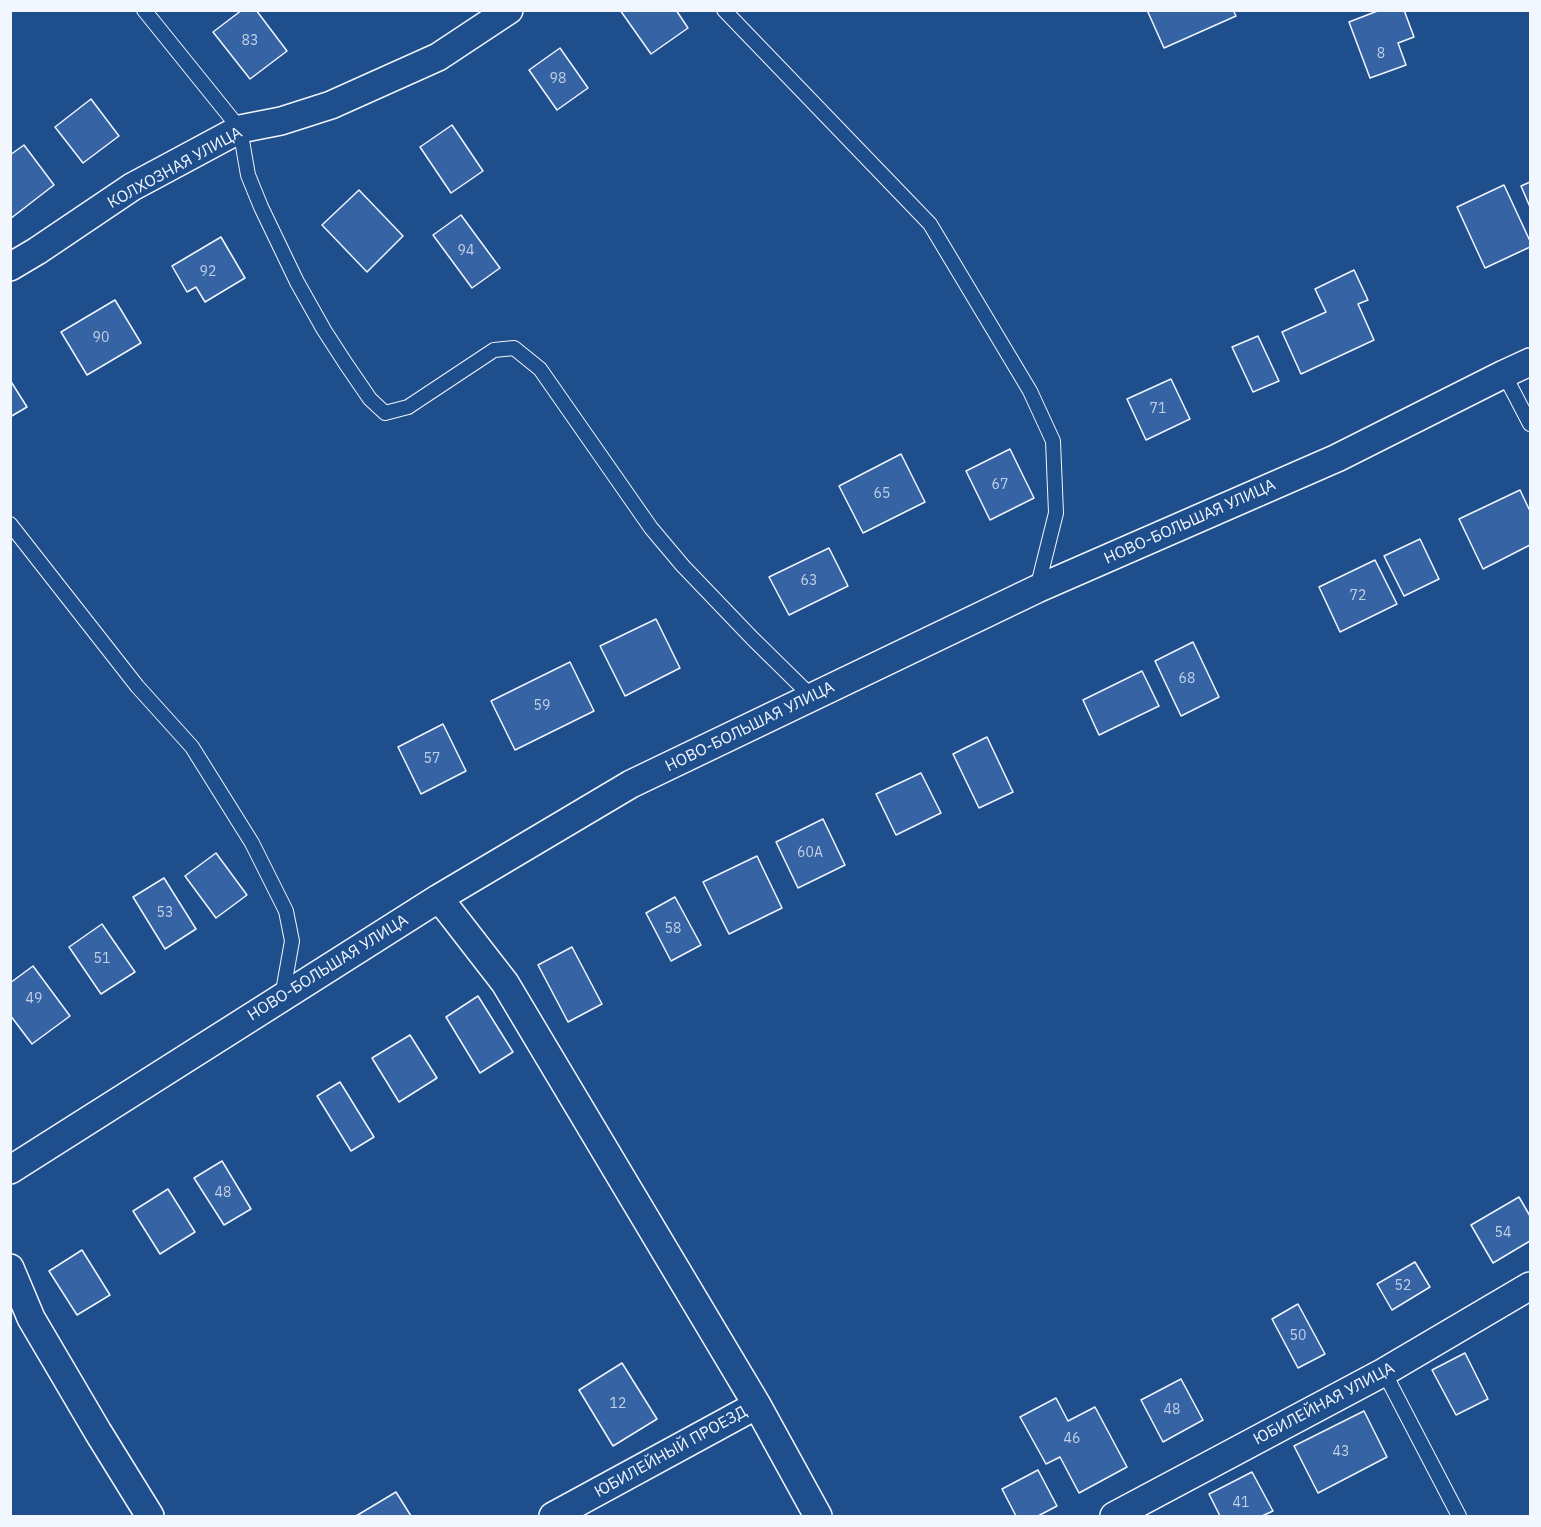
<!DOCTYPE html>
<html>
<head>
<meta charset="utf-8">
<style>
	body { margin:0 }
	#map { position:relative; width:1541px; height:1527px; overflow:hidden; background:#1f4e8c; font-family:"IBM Plex Sans",sans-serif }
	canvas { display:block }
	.frame { position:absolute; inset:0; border:12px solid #f2f6ff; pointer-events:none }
</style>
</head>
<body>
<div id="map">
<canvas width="1541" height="1527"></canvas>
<div class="frame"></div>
</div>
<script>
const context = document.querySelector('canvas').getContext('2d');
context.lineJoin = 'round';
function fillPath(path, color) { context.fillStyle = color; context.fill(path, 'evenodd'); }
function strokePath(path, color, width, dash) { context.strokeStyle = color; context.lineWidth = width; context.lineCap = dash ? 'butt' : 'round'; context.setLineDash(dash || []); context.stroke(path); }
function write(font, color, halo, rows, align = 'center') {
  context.font = font + ' "IBM Plex Sans",sans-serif'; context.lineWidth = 4.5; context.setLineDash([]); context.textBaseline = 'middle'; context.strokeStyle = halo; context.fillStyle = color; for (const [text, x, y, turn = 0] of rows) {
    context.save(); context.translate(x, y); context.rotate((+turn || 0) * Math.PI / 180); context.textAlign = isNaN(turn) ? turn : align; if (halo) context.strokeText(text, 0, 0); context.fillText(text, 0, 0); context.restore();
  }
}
const building = new Path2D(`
	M242,10H256L287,51L250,79L213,32Z
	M620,10H676L688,28L651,54Z
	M1147,10H1233L1236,16L1164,48Z
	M1380,10H1404L1414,37L1398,43L1406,65L1370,78L1349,22Z
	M560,48L588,88L557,110L529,70Z
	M91,99L119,136L83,163L55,127Z
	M452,125L483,171L451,193L420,147Z
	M24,145L54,185L10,219V155Z
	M1530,182V207L1521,186Z
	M1504,185L1530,241V247L1485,268L1457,207Z
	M359,190L403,236L367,272L322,225Z
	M461,215L500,268L472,288L433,235Z
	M221,237L245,278L205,302L196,287L187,292L172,266Z
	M1354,270L1368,300L1358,304L1374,340L1301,374L1282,332L1326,312L1315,289Z
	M115,300L141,343L87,375L61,332Z
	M1258,336L1279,381L1253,392L1232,347Z
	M1171,379L1190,419L1146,440L1127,399Z
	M10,380L27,407L10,417Z
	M1010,449L1034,498L990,520L966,471Z
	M901,454L925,502L863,533L839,486Z
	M1520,490L1530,511V545L1483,569L1459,519Z
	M1420,539L1439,579L1404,596L1384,556Z
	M829,548L848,586L789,615L769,577Z
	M1375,560L1397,604L1340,632L1319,587Z
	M656,619L680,668L625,696L600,646Z
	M1193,642L1219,697L1181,716L1155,661Z
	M570,662L594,711L515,750L491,701Z
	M1142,671L1159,706L1099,735L1083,700Z
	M443,724L466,771L421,794L398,747Z
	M987,737L1013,792L979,808L953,754Z
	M921,773L941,813L896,835L876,794Z
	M823,819L845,865L798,888L776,842Z
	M216,853L247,895L216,918L185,876Z
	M757,856L782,908L729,934L703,882Z
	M164,878L196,929L165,949L133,897Z
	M675,897L701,945L671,961L646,913Z
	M102,924L135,972L101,994L69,947Z
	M572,947L602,1004L568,1022L538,965Z
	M33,966L70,1016L32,1044L10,1015V983Z
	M478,996L513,1052L480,1073L446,1017Z
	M410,1035L437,1078L399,1102L372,1058Z
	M340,1082L374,1137L351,1151L317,1096Z
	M222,1161L251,1209L224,1225L194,1178Z
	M168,1189L195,1232L160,1254L133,1211Z
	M1519,1197L1530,1216V1241L1493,1263L1471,1225Z
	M82,1250L110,1295L77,1315L49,1271Z
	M1415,1262L1430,1287L1392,1310L1377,1284Z
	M1298,1304L1325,1354L1298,1368L1272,1319Z
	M1465,1353L1488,1399L1456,1415L1432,1370Z
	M622,1363L657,1419L613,1446L579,1390Z
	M1181,1379L1203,1420L1163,1442L1141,1400Z
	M1056,1398L1068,1421L1095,1407L1127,1467L1079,1493L1060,1457L1046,1464L1020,1417Z
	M1364,1411L1387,1457L1318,1493L1294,1446Z
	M1038,1470L1057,1506L1038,1516H1016L1002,1489Z
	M1252,1472L1273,1511L1262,1516H1220L1209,1494Z
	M396,1492L411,1516H356Z`);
fillPath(building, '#3563a3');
strokePath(building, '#f2f6ff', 1.5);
const service = new Path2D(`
	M144,10L240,129L248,175L261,207L297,282L324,330L346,364L370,399L385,413L408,407L494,350L514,348L540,369L651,528L683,566L752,638L812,697
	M724,10L930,224L1030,391L1053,441L1056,513L1037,589
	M1504,374L1530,424
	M10,524L137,686L192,747L252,843L286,911L292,941L282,997
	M1384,1372L1459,1516`);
const minor = new Path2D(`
	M10,267L37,251L132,187L240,129L281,121L331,105L438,57L509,10
	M439,898L505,983L757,1405L818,1516
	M10,1170L439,898L631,784L1037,589L1337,458L1504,374L1530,362
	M10,1268L31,1318L98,1432L150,1516
	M553,1516L757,1405
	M1114,1516L1384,1372L1530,1286`);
strokePath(service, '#f2f6ff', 16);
strokePath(minor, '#f2f6ff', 30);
strokePath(service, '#1f4e8c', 14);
strokePath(minor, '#1f4e8c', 27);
write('14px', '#c3d1e8', null, [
	["83",250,41],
	["8",1381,54],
	["98",558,79],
	["94",466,251],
	["92",208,272],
	["90",101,338],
	["71",1158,409],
	["67",1000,485],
	["65",882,494],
	["63",809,581],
	["72",1358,596],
	["68",1187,679],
	["59",542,706],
	["57",432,759],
	["60А",810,853],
	["53",165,913],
	["58",673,929],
	["51",102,959],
	["49",34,999],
	["48",223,1193],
	["54",1503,1233],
	["52",1403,1286],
	["50",1298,1336],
	["12",618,1404],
	["48",1172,1410],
	["46",1072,1439],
	["43",1341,1452],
	["41",1241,1503]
]);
write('16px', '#f2f6ff', '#1f4e8c', [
	["КОЛХОЗНАЯ УЛИЦА",175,168,-29],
	["НОВО-БОЛЬШАЯ УЛИЦА",1190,522,-24],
	["НОВО-БОЛЬШАЯ УЛИЦА",750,727,-26],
	["НОВО-БОЛЬШАЯ УЛИЦА",328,968,-32],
	["ЮБИЛЕЙНАЯ УЛИЦА",1324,1404,-28],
	["ЮБИЛЕЙНЫЙ ПРОЕЗД",671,1452,-29]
]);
</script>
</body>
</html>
